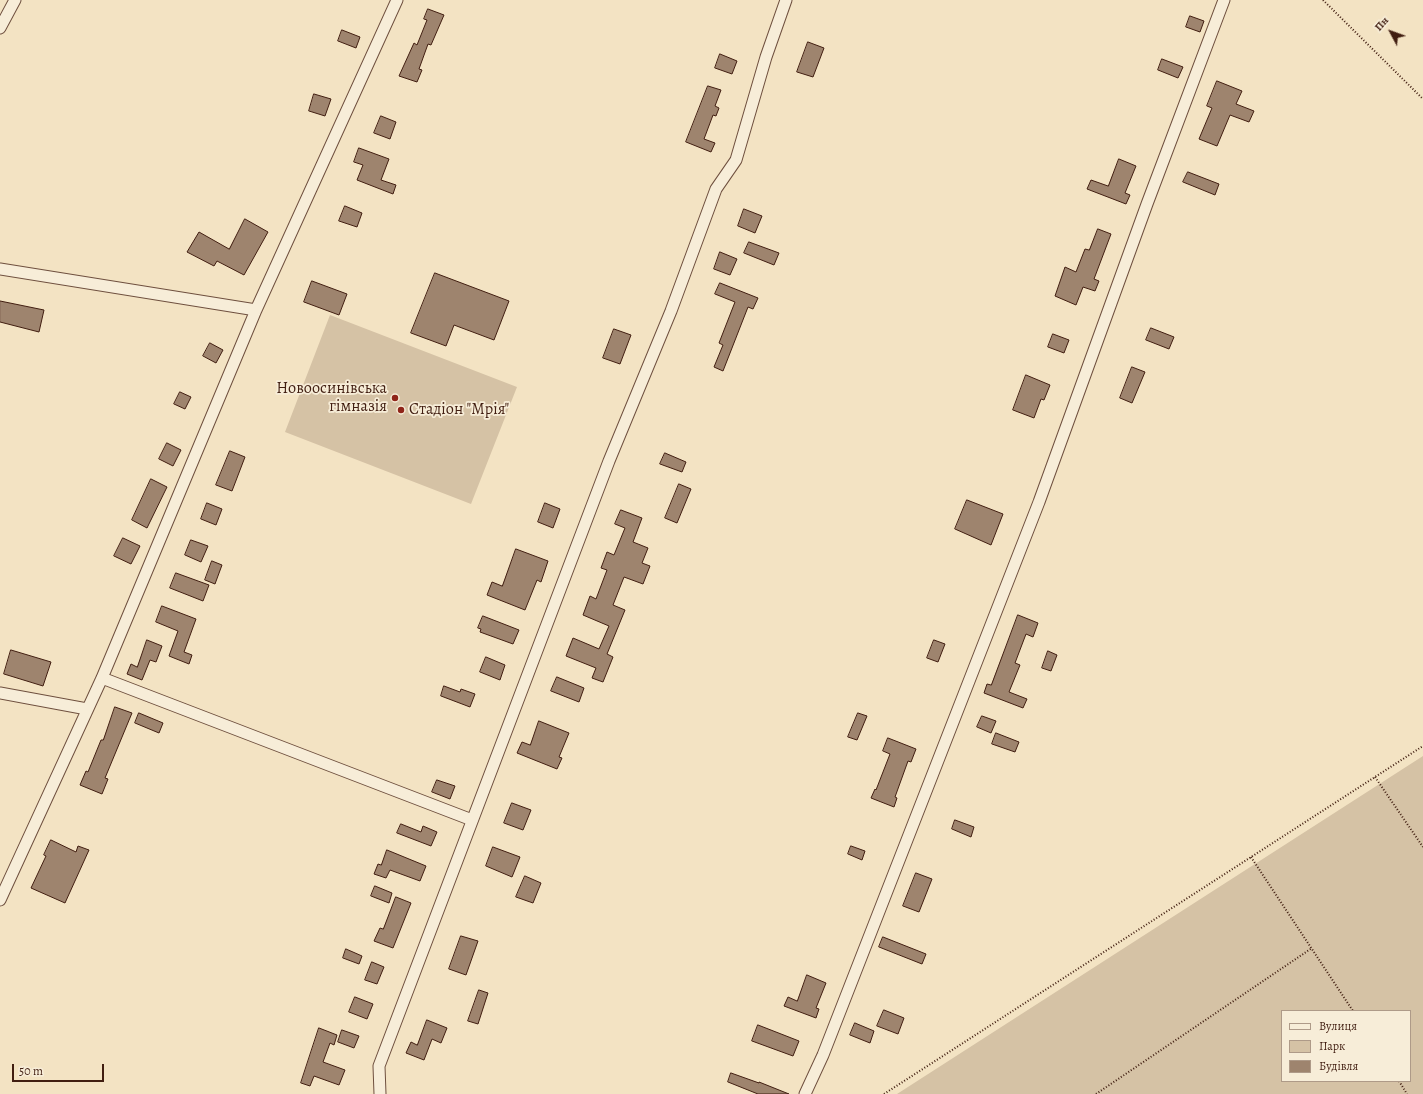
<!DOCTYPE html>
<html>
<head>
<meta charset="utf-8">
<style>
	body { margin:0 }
	#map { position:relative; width:1423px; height:1094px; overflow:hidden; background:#f3e3c3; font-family:Alegreya,serif }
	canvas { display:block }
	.legend { position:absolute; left:1281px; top:1010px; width:130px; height:72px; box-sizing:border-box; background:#f7edd8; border:1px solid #ae9a88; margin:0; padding:5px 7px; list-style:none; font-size:12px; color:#411e11 }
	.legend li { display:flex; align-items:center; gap:8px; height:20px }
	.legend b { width:20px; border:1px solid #ae9a88 }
	.north { position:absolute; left:1371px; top:12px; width:40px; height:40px; -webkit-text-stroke:3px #f7edd8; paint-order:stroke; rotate:311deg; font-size:11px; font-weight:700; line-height:16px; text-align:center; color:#411e11 }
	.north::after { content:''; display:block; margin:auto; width:14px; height:18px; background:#411e11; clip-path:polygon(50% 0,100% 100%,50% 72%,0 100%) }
	.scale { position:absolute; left:12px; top:1064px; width:92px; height:18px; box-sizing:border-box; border:2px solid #411e11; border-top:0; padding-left:5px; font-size:12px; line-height:14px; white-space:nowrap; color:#411e11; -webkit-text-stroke:3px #f7edd8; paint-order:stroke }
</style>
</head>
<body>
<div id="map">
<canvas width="1423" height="1094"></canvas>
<ul class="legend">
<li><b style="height:5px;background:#f7edd8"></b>Вулиця</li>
<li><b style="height:11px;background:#d5c2a5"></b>Парк</li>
<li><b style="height:11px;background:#9e846e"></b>Будівля</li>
</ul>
<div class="north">Пн</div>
<div class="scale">50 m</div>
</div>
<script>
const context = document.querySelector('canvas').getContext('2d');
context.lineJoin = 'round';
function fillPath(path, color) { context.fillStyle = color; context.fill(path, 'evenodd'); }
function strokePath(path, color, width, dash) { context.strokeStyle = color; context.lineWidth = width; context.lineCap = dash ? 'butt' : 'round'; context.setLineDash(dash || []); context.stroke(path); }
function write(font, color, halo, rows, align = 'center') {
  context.font = font + ' Alegreya,serif'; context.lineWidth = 3.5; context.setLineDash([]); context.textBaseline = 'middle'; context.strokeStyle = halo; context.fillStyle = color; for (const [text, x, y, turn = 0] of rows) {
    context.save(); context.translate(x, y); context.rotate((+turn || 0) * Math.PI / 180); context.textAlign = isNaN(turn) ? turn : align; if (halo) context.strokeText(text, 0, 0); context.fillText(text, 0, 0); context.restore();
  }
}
fillPath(new Path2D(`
	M330,315L517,387L471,504L285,432Z
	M1423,756V1094H897ZM1282,1011H1410V1081H1282Z`), '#d5c2a5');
const building = new Path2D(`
	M428,9L444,15L431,45L428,44L419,69L422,70L417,82L399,76L414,43L417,45L427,20L424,19Z
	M1190,16L1204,21L1200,32L1186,27Z
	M342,30L360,37L356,48L338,41Z
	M808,42L824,48L813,77L797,72Z
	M720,54L737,61L732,74L715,68Z
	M1162,59L1183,67L1178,78L1158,70Z
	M1217,81L1242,91L1236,104L1254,111L1249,122L1230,115L1217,146L1199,139L1212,108L1207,106Z
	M708,86L721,90L715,106L719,108L716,116L713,115L704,139L715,143L711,152L686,142Z
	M314,94L331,99L325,116L309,111Z
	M381,116L396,122L390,139L374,133Z
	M359,148L389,159L381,180L396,185L393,194L357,180L363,165L354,162Z
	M1119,159L1136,166L1125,193L1130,195L1126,204L1087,189L1091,180L1108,186Z
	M1188,172L1219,184L1215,195L1183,182Z
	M345,206L362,213L357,227L339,221Z
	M744,209L762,216L755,233L738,226Z
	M245,219L268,232L244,275L217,261L214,266L187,252L199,232L229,249Z
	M1098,229L1111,234L1094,279L1099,281L1095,291L1083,287L1076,305L1055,296L1065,267L1076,272L1085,249L1089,250Z
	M749,242L779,253L774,265L744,253Z
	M720,252L737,259L730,275L714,269Z
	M435,273L509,301L494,340L454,325L446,346L411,333Z
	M312,281L347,294L339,315L304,302Z
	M720,283L758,298L753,309L748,307L723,371L714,367L723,345L719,343L735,302L715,294Z
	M0,301L44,310L39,332L0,322Z
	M1151,328L1174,337L1169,349L1146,340Z
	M614,329L631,335L620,364L603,358Z
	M1053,334L1069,340L1064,353L1048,347Z
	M210,343L223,350L216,363L203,356Z
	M1132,367L1145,372L1132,403L1120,398Z
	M1026,375L1050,385L1044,400L1041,399L1034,418L1013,410Z
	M180,392L191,397L185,409L174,404Z
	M167,443L181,450L173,466L159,459Z
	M230,451L245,457L232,491L216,485Z
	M665,453L686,462L682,472L660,464Z
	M151,479L167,487L147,528L132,520Z
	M679,484L691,489L677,523L665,518Z
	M967,500L1003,514L991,545L955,529Z
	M207,503L222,509L216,525L201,519Z
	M545,503L560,509L553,528L538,522Z
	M621,510L642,518L633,542L648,548L642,563L650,566L643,584L624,577L613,605L625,610L607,654L613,657L603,682L592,678L596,668L566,656L573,638L599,649L609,626L583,615L590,596L596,599L607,570L601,568L607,552L614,555L625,528L615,524Z
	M123,538L140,546L131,564L114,556Z
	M191,540L208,546L201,562L185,555Z
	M516,549L548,561L541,582L537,580L525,610L487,595L492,582L502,586Z
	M212,561L222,565L215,584L205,580Z
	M176,573L209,585L203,601L170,588Z
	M162,606L196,619L184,652L192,655L189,664L169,656L178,631L156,622Z
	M1018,615L1038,623L1033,637L1026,634L1015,663L1020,665L1009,692L1027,699L1023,708L984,693L987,684L991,685Z
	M483,616L519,630L513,644L480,632L481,629L478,628Z
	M147,640L162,646L156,662L150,660L142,680L127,674L131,664L137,667Z
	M934,640L945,644L938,662L927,658Z
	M11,650L51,662L43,686L4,674Z
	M1048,651L1057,655L1051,671L1042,668Z
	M486,657L505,665L500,680L480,672Z
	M557,677L584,688L579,702L551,691Z
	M444,686L460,692L461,689L475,694L470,707L441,696Z
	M115,707L132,713L105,778L108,779L102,794L80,785L86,771L88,772L101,740H103Z
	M139,713L163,723L159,733L135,723Z
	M858,713L867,716L857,740L848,737Z
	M982,716L996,721L991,733L977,727Z
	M539,721L569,733L559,757L562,758L557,769L517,753L522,742L530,745Z
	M996,733L1019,742L1015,752L992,744Z
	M888,738L916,749L911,762L908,761L895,797L897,798L894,807L871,798L875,789L876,790L890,754L883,751Z
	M437,780L455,786L450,799L432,792Z
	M512,803L531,810L523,830L504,823Z
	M955,820L974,827L971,837L952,829Z
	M401,824L421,832L423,826L437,832L431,846L397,833Z
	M51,840L76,852L78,846L89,850L65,903L31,888L46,856L44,855Z
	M851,846L865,851L862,860L848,854Z
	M493,847L520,857L512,877L486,866Z
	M387,850L426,866L420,881L390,870L386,878L374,874L378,864L381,865Z
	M916,873L932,879L919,912L903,906Z
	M525,876L541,883L533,903L516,897Z
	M375,886L392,893L389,903L371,896Z
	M396,897L411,903L393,948L374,941L380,928L383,929Z
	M461,936L478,941L466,975L449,969Z
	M883,937L926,954L922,964L879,947Z
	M346,949L362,956L359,964L343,958Z
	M372,962L384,967L377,984L365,980Z
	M807,975L826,983L816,1008L819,1009L816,1018L784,1006L788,997L797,1001Z
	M479,990L488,993L478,1024L468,1021Z
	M355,997L373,1004L367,1019L349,1012Z
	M884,1010L904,1018L898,1034L877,1026Z
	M427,1020L447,1028L441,1043L432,1039L424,1060L406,1053L411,1042L417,1045Z
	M855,1023L874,1031L870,1043L850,1035Z
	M758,1025L799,1041L793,1056L752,1041Z
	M319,1028L337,1035L334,1045L330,1043L323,1062L345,1070L339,1085L314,1076L310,1086L301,1083Z
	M342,1030L359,1036L354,1048L338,1042Z
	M731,1073L759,1083V1082L789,1094H758L728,1082Z`);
fillPath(building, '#9e846e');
strokePath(building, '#411e11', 1);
const minor = new Path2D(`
	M0,28L15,0
	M0,269L256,310
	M102,678L472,820
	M0,693L87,709
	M0,900L102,678L256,310L397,0
	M380,1094L379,1066L609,461L671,311L716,189L736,160L766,57L786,0
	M805,1094L823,1055L1039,502L1147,204L1224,0`);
strokePath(minor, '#6e4f3e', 13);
strokePath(new Path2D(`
	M1323,0L1423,99
	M1375,777L1423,847
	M1251,857L1353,1011
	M1399,1081L1407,1094
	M884,1094L1423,746
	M1096,1094L1312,948`), '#411e11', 2, [1, 2]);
strokePath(minor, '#f7edd8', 11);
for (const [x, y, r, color] of [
	[395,398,4,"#8f2418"],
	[401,410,4,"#8f2418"]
]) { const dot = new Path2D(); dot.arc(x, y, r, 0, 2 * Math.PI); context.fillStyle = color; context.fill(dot); strokePath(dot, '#f7edd8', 1.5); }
write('16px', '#411e11', '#f7edd8', [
	["Новоосинівська",387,389],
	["гімназія",387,407],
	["Стадіон \"Мрія\"",409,410,"left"]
], 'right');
</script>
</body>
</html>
